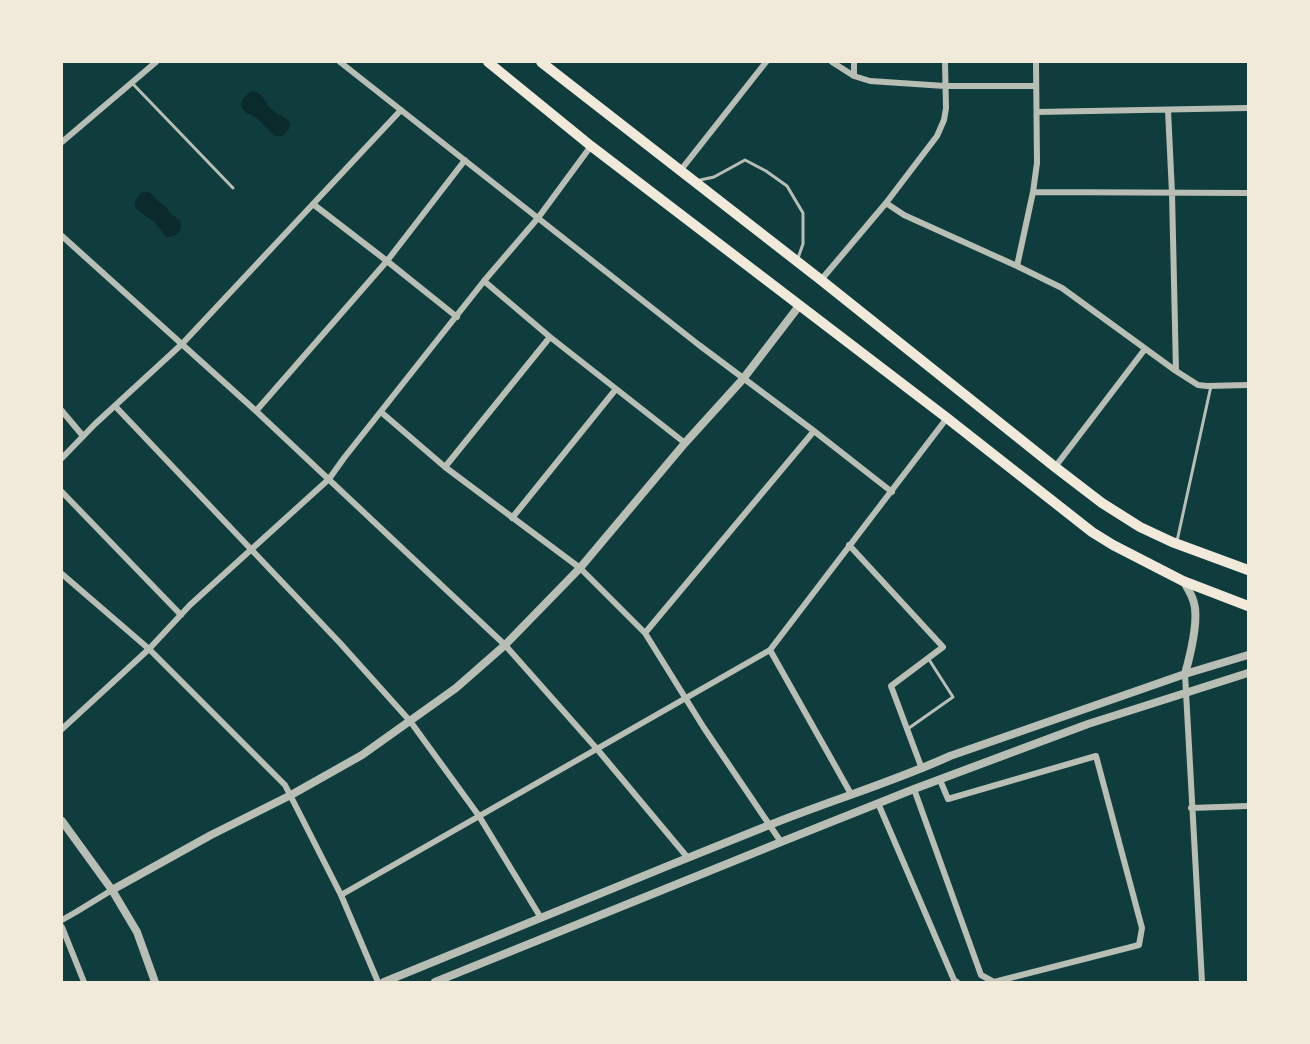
<!DOCTYPE html>
<html>
<head>
<meta charset="utf-8">
<style>
	body { margin:0 }
	#map { position:relative; width:1310px; height:1044px; overflow:hidden; background:#0f3d3e; font-family:"Asap Condensed",sans-serif }
	canvas { display:block }
	.frame { position:absolute; inset:0; border:63px solid #f1e9da; pointer-events:none }
</style>
</head>
<body>
<div id="map">
<canvas width="1310" height="1044"></canvas>
<div class="frame"></div>
</div>
<script>
const context = document.querySelector('canvas').getContext('2d');
context.lineJoin = 'round';
function fillPath(path, color) { context.fillStyle = color; context.fill(path, 'evenodd'); }
function strokePath(path, color, width, dash) { context.strokeStyle = color; context.lineWidth = width; context.lineCap = dash ? 'butt' : 'round'; context.setLineDash(dash || []); context.stroke(path); }
fillPath(new Path2D(`
	M252,91C265,93 264,105 274,111C280,116 286,116 290,123L289,129L283,136H274C268,129 263,124 257,118C253,115 247,114 244,111C237,103 246,95 252,91Z
	M143,192H148L152,194L159,202L166,206L171,214L180,220C183,230 177,238 166,237C162,232 158,226 153,221C141,211 125,208 143,192Z`), '#0a2a2b');
strokePath(new Path2D(`
	M132,83L233,188
	M700,180L714,177L745,160L766,171L787,186L803,213V244L798,258
	M1177,541L1211,386
	M909,728L953,697L928,658`), '#b8beb3', 3);
strokePath(new Path2D(`
	M340,62L699,345L814,431L892,492
	M832,62L854,76L870,81L945,86H1036
	M854,76V62
	M1168,110L1172,193L1176,371
	M1037,112L1248,108
	M62,142L156,62
	M680,171L766,62
	M1033,192L1248,193
	M886,203L904,215L1017,266L1062,288L1176,371L1198,385L1207,386L1248,385
	M313,204L387,261L457,317
	M62,236L256,411L505,645L597,749L688,858
	M1017,266L1033,192L1037,163L1036,62
	M821,280L886,203L937,136L944,120L946,108L945,62
	M484,281L550,337L685,443
	M115,406L340,643L410,721L479,816L541,918
	M62,411L83,436
	M256,411L387,261L465,160
	M381,412L445,467L580,568L645,633L704,728L781,842
	M62,458L95,424L182,344L401,110
	M445,467L550,337
	M1055,467L1145,349
	M62,492L181,615
	M512,518L616,389
	M849,545L943,647L891,686L922,769
	M62,574L149,649L285,785L341,895L378,982
	M645,633L814,431
	M770,650L851,794
	M1185,674L1202,982
	M62,729L149,649L190,605L329,479L344,458L484,281L538,218L591,146
	M914,789L981,975L994,982L1139,945L1142,928L1096,756L948,799L940,780
	M878,803L954,980L957,982
	M1191,808L1248,806
	M341,895L770,650L947,418
	M62,920L76,912L112,890
	M62,927L84,982`), '#b8beb3', 6);
strokePath(new Path2D(`
	M1184,582C1188,589 1192,595 1194,603C1199,621 1190,656 1185,674
	M62,821L112,890L137,932L155,982
	M112,890L211,835L291,795L362,755L456,688L505,645L580,568L685,443L743,379L799,306
	M384,982C512,930 639,877 767,826C828,801 891,783 950,756L1185,674L1248,655
	M435,982L786,840L914,789L1088,724L1248,673`), '#b8beb3', 8);
strokePath(new Path2D(`
	M488,62L591,146L947,418L1092,532L1113,545L1183,581L1248,606
	M541,62L821,280L1055,467L1102,503L1140,527L1172,542L1248,570`), '#f1e9da', 10);
</script>
</body>
</html>
